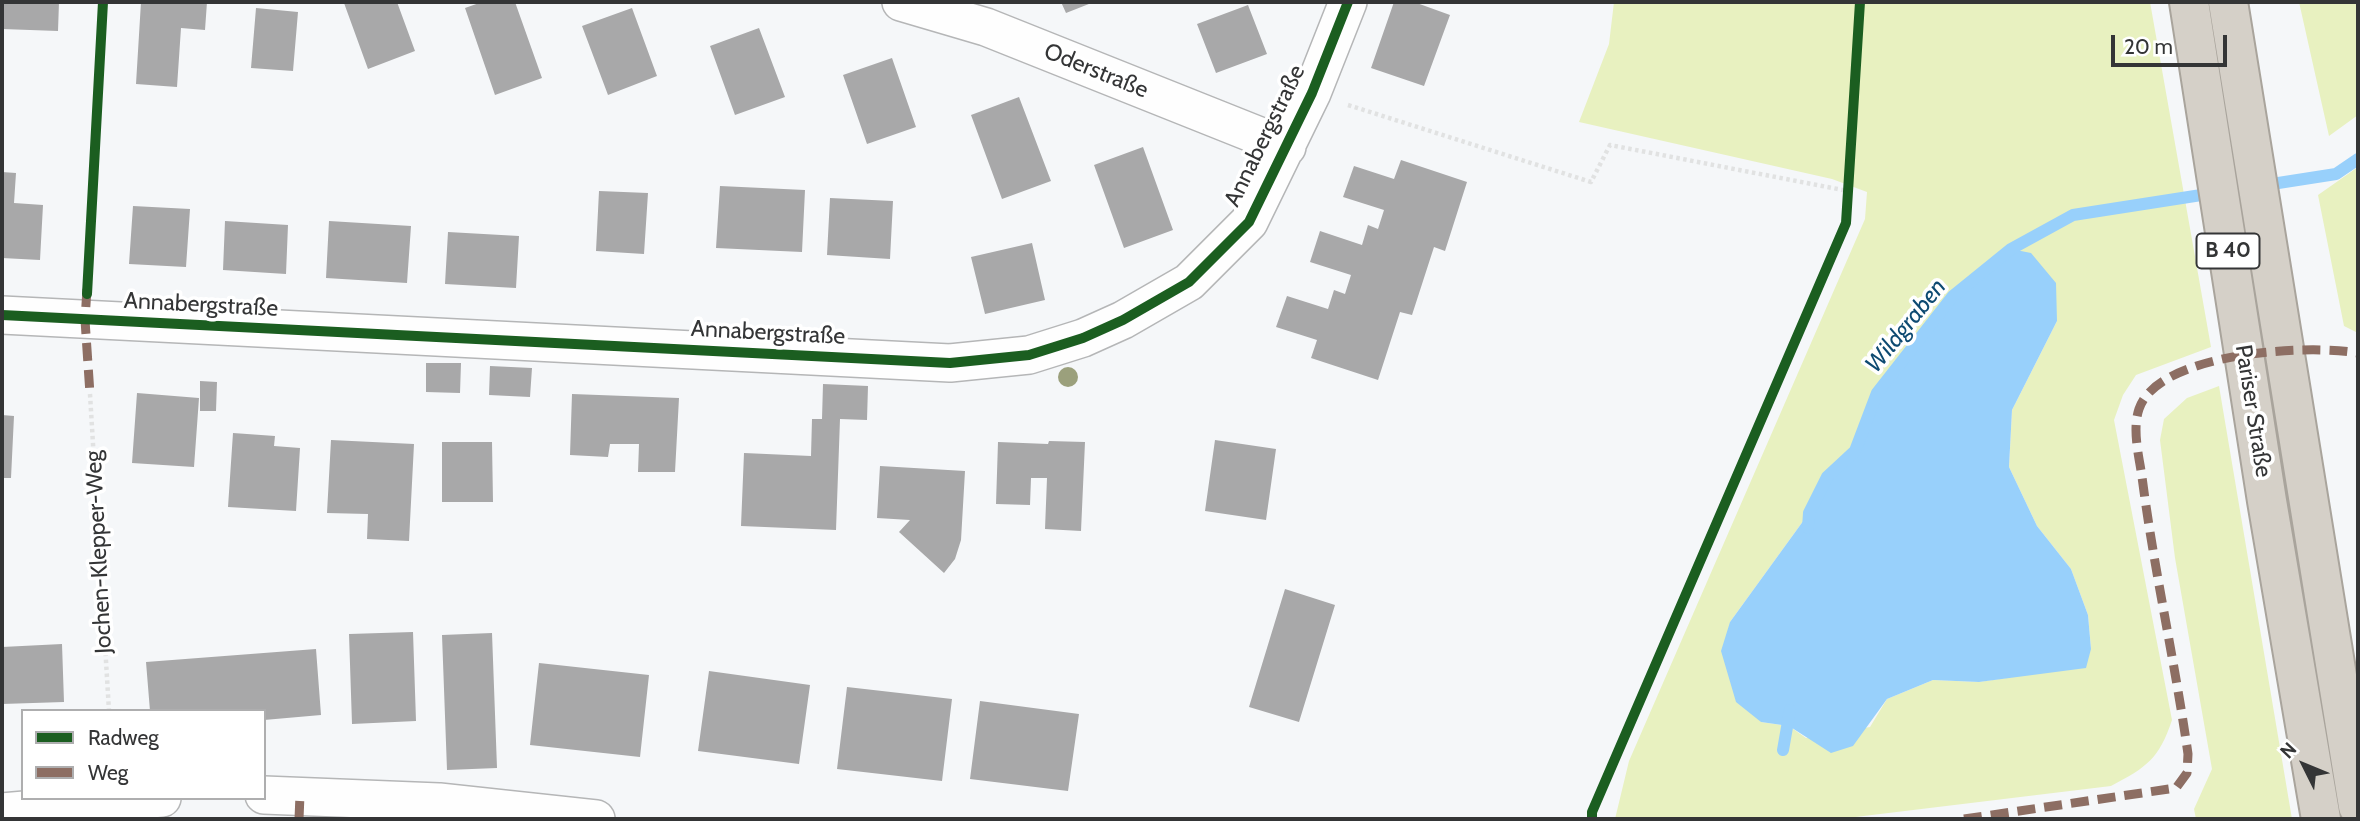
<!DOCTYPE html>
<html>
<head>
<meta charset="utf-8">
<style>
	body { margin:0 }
	#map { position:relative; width:2360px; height:821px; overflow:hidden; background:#f5f7f9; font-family:Cabin,sans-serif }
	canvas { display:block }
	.frame { position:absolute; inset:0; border:4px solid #343536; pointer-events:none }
	.legend { position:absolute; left:21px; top:709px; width:245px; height:91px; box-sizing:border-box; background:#fff; border:2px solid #aeaeaf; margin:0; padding:9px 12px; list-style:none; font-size:21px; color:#343536 }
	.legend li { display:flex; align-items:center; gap:14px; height:35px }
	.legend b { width:35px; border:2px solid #aeaeaf }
	.north { position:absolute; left:2269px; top:730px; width:70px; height:70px; -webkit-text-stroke:5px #fff; paint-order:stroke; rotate:313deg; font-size:19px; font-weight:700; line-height:28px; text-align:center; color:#343536 }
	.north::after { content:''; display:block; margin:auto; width:24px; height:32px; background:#343536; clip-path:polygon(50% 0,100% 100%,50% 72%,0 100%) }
	.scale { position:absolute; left:2111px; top:35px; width:116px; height:32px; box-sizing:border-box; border:4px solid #343536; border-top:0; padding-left:9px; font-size:21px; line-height:24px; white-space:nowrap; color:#343536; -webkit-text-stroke:5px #fff; paint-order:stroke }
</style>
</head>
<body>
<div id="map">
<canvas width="2360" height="821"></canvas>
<div class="frame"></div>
<ul class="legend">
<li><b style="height:9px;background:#1b5e20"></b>Radweg</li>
<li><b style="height:9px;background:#8d6e63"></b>Weg</li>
</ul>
<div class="north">N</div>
<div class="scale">20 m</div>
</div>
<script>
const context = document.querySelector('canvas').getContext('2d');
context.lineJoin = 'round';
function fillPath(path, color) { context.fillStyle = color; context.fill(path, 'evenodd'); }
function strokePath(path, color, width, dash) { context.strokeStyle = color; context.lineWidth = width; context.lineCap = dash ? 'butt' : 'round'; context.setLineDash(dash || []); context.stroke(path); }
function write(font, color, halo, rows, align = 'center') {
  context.font = font + ' Cabin,sans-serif'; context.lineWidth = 7; context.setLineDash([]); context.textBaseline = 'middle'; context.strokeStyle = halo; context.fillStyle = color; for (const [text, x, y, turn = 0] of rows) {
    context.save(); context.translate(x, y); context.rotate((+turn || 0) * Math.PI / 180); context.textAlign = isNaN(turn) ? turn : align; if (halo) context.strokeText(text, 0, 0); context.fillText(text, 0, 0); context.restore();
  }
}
fillPath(new Path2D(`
	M1614,2H2150L2211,347L2136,375L2123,395L2114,420L2172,720C2159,759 2147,767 2111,786L1839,819H1615L1629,761L1865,219L1867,192L1832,179L1579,122L1609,44ZM2057,321L2012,410L2009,467L2037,526L2071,569L2088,615L2091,649L2019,676L1979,682L1933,680L1887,699L1870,727L1806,738L1789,726L1761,722L1730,622L1809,513L1827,477L1855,451L1877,393Z
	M2299,2H2358V115L2329,136Z
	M2358,167V333L2344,326L2318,195Z
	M2219,386L2292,819H2196L2194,809L2212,769L2175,558L2160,440L2164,419L2187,398Z`), '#e8f1c0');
fillPath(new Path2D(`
	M2011,249L2031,253L2056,283L2057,321L2012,410L2009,467L2037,526L2071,569L2088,615L2091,649L2086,668L1979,682L1933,680L1887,699L1853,746L1831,753L1789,726L1761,722L1736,702L1721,651L1730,622L1809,513L1827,477L1855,451L1877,393L1953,296Z`), '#98d0fb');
strokePath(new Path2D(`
	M1808,528L1809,513L1827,477L1855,451L1877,393L1953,296L2011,249L2073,215L2336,174L2358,159
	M1783,750L1790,710`), '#98d0fb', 12);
fillPath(new Path2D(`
	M2,2H59L58,31L2,29Z
	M141,2H207L205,30L181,28L177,87L136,84Z
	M397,2L415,51L368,69L344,3Z
	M482,2H515L542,78L495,95L465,8Z
	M1061,2H1094L1066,13Z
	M1394,2H1414L1450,15L1424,86L1371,68Z
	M1248,5L1267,54L1216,73L1197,24Z
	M256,8L298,12L293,71L251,68Z
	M632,8L657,76L608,95L582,26Z
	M759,28L785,97L735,115L710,46Z
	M892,58L916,127L867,144L843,75Z
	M1019,97L1051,181L1002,199L971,115Z
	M1143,147L1173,230L1124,248L1094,165Z
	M1401,160L1467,182L1445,251L1434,247L1412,315L1400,312L1378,380L1311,358L1317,340L1276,327L1287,296L1328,309L1334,290L1345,294L1351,275L1310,262L1320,231L1362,245L1368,225L1378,229L1384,210L1343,197L1354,166L1394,179Z
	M2,172L16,173L14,203L43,205L40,260L2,258Z
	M720,186L805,190L802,252L716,248Z
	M599,191L648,193L644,254L596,251Z
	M830,198L893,201L890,259L827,255Z
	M133,206L190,209L186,267L129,264Z
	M225,221L288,225L286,274L223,270Z
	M329,221L411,226L407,283L326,278Z
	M448,232L519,236L516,288L445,284Z
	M1032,243L1045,300L985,314L971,257Z
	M426,363H461L460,393L426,392Z
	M490,366L532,368L530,397L489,395Z
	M200,381L217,382L216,411H200Z
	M823,384L868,386L867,420L840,419L836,530L741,526L744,453L811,456L812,419H822Z
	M137,393L199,398L194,467L132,463Z
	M572,394L679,398L675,472H638L639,444H610L608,457L570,455Z
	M2,415L14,416L11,478H2Z
	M233,433L275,436L274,446L300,448L296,511L228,507Z
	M331,440L414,444L409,541L367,539L368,514L327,513Z
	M1215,440L1276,449L1266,520L1205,511Z
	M1049,441L1085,442L1081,531L1045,529L1047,478H1031L1030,505L996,504L998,442L1048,444Z
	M442,442H492L493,502H442Z
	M880,466L965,471L961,540L955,559L944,573L899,532L910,520L877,518Z
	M1285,589L1335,605L1299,722L1249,707Z
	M413,632L416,721L352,724L349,634Z
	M492,633L497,768L447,770L442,635Z
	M62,644L64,702L2,704V647Z
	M316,649L321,715L264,720V711H150L146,662Z
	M539,663L649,675L640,757L530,745Z
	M709,671L810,685L799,764L698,751Z
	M847,687L952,699L942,781L837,769Z
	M980,701L1079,714L1068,791L970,779Z`), '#a8a8a9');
const street = new Path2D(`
	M901,2L986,27L1287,147
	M2,315L950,363L1029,355L1083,338L1123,320L1189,282L1249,222L1312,93L1348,2
	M264,795L439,802L596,819
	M2,812L162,798`);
const highway = new Path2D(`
	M2189,2L2267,501L2321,819
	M2228,2L2358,806`);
strokePath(street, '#b5b6b7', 40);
strokePath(highway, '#a9a49c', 42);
strokePath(new Path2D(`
	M1348,105L1591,182L1610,145L1848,191
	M90,394L109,711`), '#e1e2e2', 4.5, [3.5, 3.5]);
strokePath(street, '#fefefe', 37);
strokePath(highway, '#d5d0c8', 38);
strokePath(new Path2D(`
	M87,289L85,320L90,394
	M299,819L300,795
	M1964,819L2176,788L2187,773L2188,754C2175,662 2154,570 2142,477C2139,456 2132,430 2139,409C2158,352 2308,344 2358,353`), '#8d6e63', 9, [18, 9]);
strokePath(new Path2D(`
	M87,294L103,2
	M2,315L950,363L1029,355L1083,338L1123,320L1189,282L1249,222L1312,93L1348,2
	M1592,819V812L1846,223L1860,2`), '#1b5e20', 10);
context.fillStyle = '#9ba07c';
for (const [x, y] of [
	[1068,377]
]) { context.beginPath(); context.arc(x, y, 10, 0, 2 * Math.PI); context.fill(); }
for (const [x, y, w] of [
	[2228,251,63]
]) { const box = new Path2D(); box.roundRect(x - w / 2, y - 17.5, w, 35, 5); context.fillStyle = '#fff'; context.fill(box); strokePath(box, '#343536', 2); }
write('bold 21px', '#343536', null, [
	["B 40",2228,251]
]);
write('23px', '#343536', '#fff', [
	["Oderstraße",1096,71,22],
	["Annabergstraße",1265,136,-64],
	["Annabergstraße",201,305,3],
	["Annabergstraße",768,333,3],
	["Pariser Straße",2253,411,81],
	["Jochen-Klepper-Weg",99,552,-93]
]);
write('italic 24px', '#0d4a71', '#fff', [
	["Wildgraben",1906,326,-51]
]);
</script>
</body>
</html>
